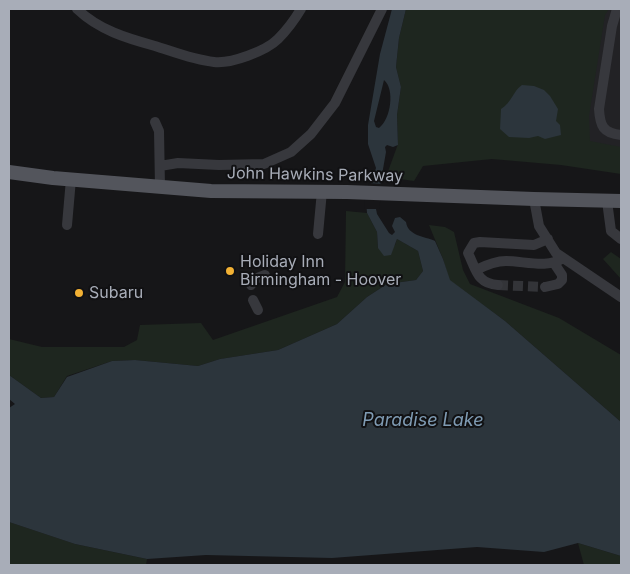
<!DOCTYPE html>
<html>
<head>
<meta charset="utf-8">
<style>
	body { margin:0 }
	#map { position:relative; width:630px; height:574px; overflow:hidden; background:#161618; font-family:Inter,sans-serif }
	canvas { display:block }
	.frame { position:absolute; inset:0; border:10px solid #a8adb8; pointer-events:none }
</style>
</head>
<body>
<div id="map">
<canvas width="630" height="574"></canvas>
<div class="frame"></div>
</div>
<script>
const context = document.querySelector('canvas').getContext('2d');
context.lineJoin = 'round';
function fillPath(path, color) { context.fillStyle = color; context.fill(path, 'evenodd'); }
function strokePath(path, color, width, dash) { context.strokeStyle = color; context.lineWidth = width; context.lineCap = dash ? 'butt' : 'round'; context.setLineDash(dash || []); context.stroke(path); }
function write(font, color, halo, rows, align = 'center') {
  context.font = font + ' Inter,sans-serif'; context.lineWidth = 4; context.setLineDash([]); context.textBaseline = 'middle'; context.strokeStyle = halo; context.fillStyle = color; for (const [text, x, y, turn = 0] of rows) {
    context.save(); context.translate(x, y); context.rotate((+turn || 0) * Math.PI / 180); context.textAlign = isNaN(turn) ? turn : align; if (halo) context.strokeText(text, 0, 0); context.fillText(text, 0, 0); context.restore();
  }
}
fillPath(new Path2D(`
	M598,9H621V164L564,155Z`), '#222225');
fillPath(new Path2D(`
	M406,9H609L605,15L589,116L590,141L621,147V174L561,165L492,159L423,166L414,181L386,177L398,144L397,115L401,87L396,67L399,38Z
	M346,211L367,213L377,232L378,248L395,245L397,239L418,251L423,271L416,280L387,284L367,297L337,324L278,350L220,359L198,366L135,360L112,361L67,376L54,397L41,398L9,375V339L42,347H124L137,340L140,325L201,323L213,340L337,297L345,282Z
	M429,225L445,227L454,232L463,270L470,284L559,318L621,355V422L505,321L449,280L443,259Z
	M611,252L621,259V279L603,259Z
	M9,522L75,544L147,559L146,565H9Z
	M578,543L621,556V565H584Z`), '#1e261f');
fillPath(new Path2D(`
	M392,9H406L399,38L396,67L401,87L397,115L398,145L393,147L387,145L385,147L386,152L376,209L377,214L389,233L392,235L395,232L392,226L395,218L400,217L406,222C408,236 424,236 435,241L443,259L450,280L505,321L621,422V556L578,543L544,552L477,547L332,558L206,555L147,559L75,544L9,522V408L15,404L9,399V375L41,398L54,397L67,377L112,361L135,360L198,366L220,359L278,350L337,324L367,297L387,284L416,280L423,271L418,251L397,239L391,255L384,256L378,248L377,232L367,213L366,199L376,168L368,144V125L380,54ZM384,80C395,89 391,119 379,128L376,127L374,121Z
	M522,85L534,86L544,90L550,96L558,109L556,121L560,125L561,135L545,139L538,136L529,138L509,137L500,129L501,109C512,102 513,91 522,85Z`), '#2c353c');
fillPath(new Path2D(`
	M369,183L383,184L379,209H365L364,199Z`), '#161618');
strokePath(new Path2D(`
	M498,285L545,287`), '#333438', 10, [10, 5]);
strokePath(new Path2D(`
	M77,9C99,30 126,38 155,46C174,52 194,60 214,62C231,64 266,51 278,39C286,31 295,19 301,9
	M617,9L612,26L599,109C600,126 603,133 621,135
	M155,122L159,131L160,187
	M160,166L178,163L219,165L264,164L291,152L311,134L335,103L382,9
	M534,199L539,226L556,253L621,297
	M607,201L611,231L621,239
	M67,225L71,179
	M318,234L322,191
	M476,270C486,265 495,261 506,261C524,261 548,269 563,258
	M251,285L255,279L265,275
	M498,285C477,284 476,269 468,253L474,243L480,242L534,245L548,239
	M545,287L558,284L562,280V275L554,263
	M253,300L258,310`), '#37383d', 10);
strokePath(new Path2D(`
	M9,172L53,178L211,191L347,192L534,199L621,201`), '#53555c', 14);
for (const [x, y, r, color] of [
	[230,271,5,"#f2b134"],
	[79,293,5,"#f2b134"]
]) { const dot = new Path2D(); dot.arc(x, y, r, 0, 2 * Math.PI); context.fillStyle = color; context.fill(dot); strokePath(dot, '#111113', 2); }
write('16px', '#a8adb8', '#111113', [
	["John Hawkins Parkway",315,175,1]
]);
write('16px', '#a8adb8', '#111113', [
	["Holiday Inn",240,262],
	["Birmingham - Hoover",240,280],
	["Subaru",89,293]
], 'left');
write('italic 18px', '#7f9bb3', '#111113', [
	["Paradise Lake",423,421]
]);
</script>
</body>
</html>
